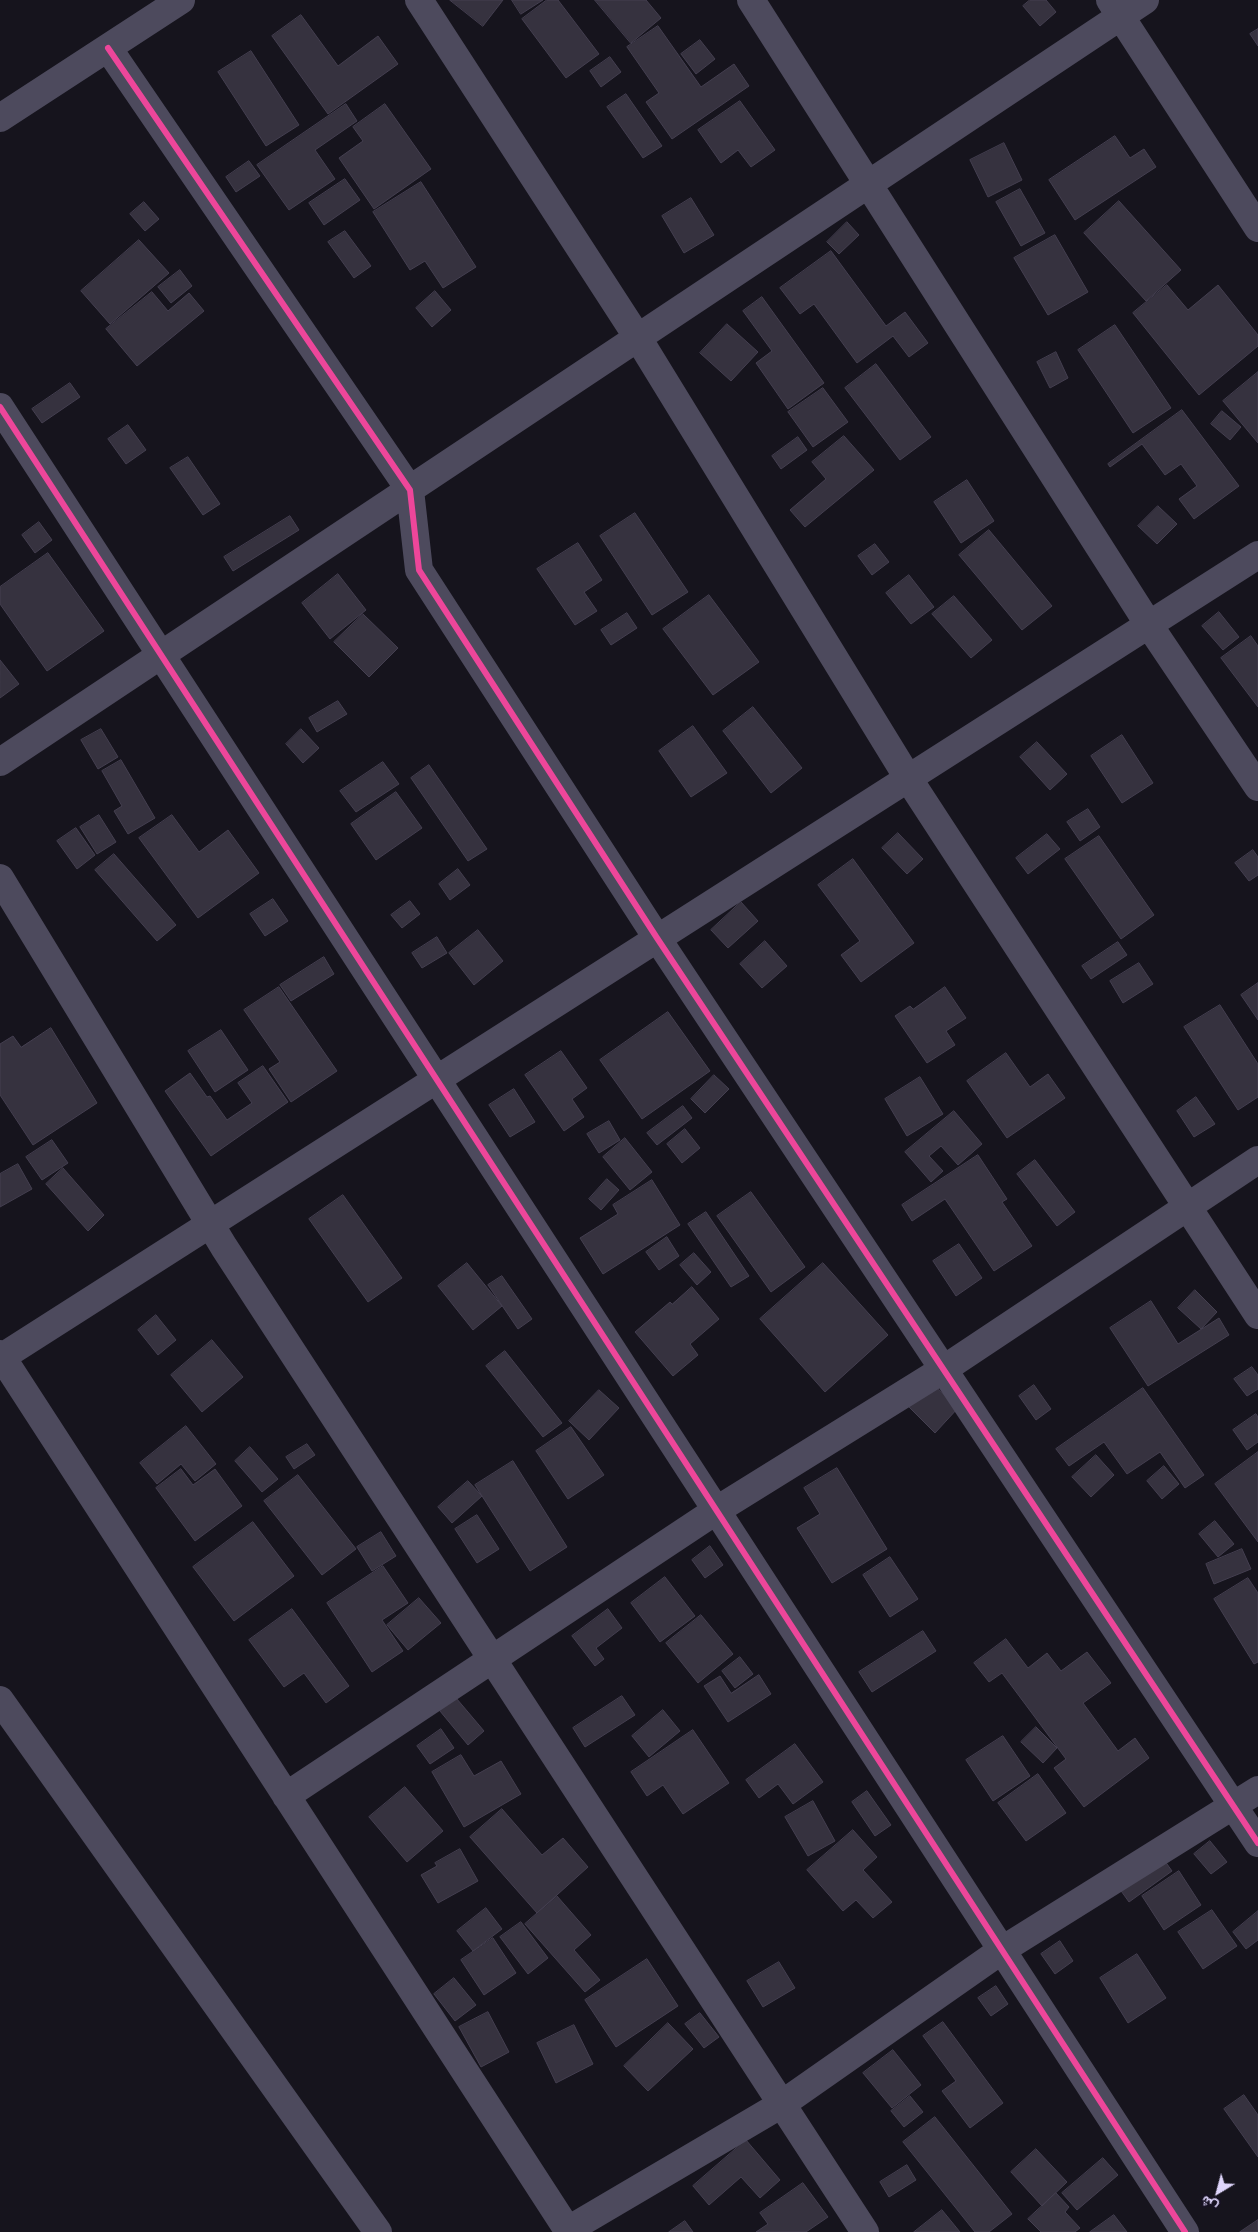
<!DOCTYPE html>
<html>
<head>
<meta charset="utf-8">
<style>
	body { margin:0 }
	#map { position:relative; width:1258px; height:2232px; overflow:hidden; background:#16141d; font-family:"IBM Plex Sans",Vazirmatn,sans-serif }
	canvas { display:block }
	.north { position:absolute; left:1193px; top:2167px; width:50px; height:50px; -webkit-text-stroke:4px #151021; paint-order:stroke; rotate:217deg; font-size:14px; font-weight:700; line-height:20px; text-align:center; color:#ded5fb }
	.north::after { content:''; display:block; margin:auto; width:18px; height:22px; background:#ded5fb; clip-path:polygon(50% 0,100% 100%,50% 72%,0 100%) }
</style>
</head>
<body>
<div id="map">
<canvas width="1258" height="2232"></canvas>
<div class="north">ش</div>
</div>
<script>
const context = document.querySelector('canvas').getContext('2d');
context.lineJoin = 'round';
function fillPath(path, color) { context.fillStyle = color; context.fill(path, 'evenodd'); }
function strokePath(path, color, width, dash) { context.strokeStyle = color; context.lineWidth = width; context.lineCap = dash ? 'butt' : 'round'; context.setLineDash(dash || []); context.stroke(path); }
const building = new Path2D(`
	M450,0H503L483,26Z
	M512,0H543L521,14Z
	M547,0H558L599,54L566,78L522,19Z
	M595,0H646L661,18L631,43Z
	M1030,0H1046L1056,12L1040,26L1023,6Z
	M301,15L338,66L378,36L398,64L328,114L272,36Z
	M658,26L701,87L734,64L749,86L672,139L646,102L659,93L627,47Z
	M1258,29V46L1250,34Z
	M700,40L715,59L696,74L681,54Z
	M251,51L299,125L266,146L218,72Z
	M610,57L621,72L601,87L590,71Z
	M626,94L662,146L643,158L607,107Z
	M740,101L775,150L751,167L738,150L721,163L698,130Z
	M346,104L357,121L315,150L335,179L289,210L257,165Z
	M385,104L431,169L374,209L339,158L363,141L353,127Z
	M1115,136L1130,158L1144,149L1156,167L1075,220L1049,180Z
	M1004,143L1022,180L988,197L970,160Z
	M249,161L260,176L236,192L226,177Z
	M345,179L360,200L324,225L309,203Z
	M421,182L476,267L443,288L425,261L410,270L373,212Z
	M1020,189L1045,233L1021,246L996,202Z
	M691,198L714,235L684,253L662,216Z
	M1119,201L1181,270L1146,301L1084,233Z
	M144,202L159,219L145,231L130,214Z
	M847,222L859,235L839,254L827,242Z
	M345,231L371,266L354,278L328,242Z
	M1055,235L1088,292L1048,315L1014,258Z
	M139,240L169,273L110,324L81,291Z
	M831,251L886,326L905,312L928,343L909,357L893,336L857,363L814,304L800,314L780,288Z
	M180,270L192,286L171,303L158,287Z
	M1167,285L1188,310L1218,285L1258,335V346L1199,395L1133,313Z
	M435,291L451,310L432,327L416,308Z
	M152,292L168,311L189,293L204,311L137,366L106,329Z
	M762,297L824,383L788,409L756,363L772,351L743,311Z
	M727,324L758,352L731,381L700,353Z
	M1115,325L1171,408L1133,433L1078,350Z
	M1056,352L1068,378L1050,388L1037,362Z
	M876,364L931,437L900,460L845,388Z
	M1258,372V443L1223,401Z
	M70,383L80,397L42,423L32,409Z
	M823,388L848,422L813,447L788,412Z
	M1182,410L1239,486L1194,519L1179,499L1197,486L1181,464L1165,475L1142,444L1110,467L1108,464Z
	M1222,411L1241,427L1230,440L1211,424Z
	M128,425L146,450L126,464L108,439Z
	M844,436L874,470L805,527L790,510L826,479L812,462Z
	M798,437L807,450L781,469L772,456Z
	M188,457L220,504L203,515L170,468Z
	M967,480L994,521L961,543L934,502Z
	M1158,506L1177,524L1157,544L1138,526Z
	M635,513L688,592L652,615L600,536Z
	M290,516L299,530L233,571L224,557Z
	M39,522L52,540L35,553L22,535Z
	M989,530L1052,606L1022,630L959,555Z
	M578,543L602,580L584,592L597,611L575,625L537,569Z
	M875,544L889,562L872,575L858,556Z
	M48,553L104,631L47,671L0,604V587Z
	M338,574L366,610L330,639L302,603Z
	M909,575L934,607L911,624L886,593Z
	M709,595L759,662L713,695L663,629Z
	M954,596L992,640L971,658L932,614Z
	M1219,612L1239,637L1223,650L1202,626Z
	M627,613L637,628L611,645L601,630Z
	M363,614L398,648L369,677L334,642Z
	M1251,636L1258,646V707L1221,658Z
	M0,660L19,684L0,698Z
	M338,701L347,714L317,732L309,718Z
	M753,707L802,768L771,793L723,731Z
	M693,726L727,773L691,797L659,751Z
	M101,729L118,757L98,769L81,740Z
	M301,729L319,748L303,763L286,744Z
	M1122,735L1153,783L1122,803L1091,756Z
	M1037,742L1067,774L1050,790L1020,757Z
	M121,760L155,818L128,834L114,811L122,806L102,771Z
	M383,762L399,784L356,812L340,791Z
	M429,765L487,849L468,861L411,778Z
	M396,792L422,828L376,860L351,824Z
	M1088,809L1100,827L1080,841L1067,822Z
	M99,815L116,842L97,854L80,827Z
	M172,815L199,852L228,830L259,873L198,918L139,838Z
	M76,828L95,855L77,869L57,841Z
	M898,833L923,859L907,874L882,848Z
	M1047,834L1060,849L1028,874L1016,858Z
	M1099,836L1154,915L1121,939L1065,859Z
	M1253,850L1258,857V875L1249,881L1235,863Z
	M114,854L176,925L157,941L95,870Z
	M853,859L914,943L861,982L841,955L860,941L818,885Z
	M458,869L470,885L450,900L439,884Z
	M273,899L288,921L265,936L250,914Z
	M410,901L420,914L402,928L391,915Z
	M741,902L758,921L728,948L711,930Z
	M478,930L503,961L474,985L449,953Z
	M437,937L447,953L422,968L412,953Z
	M765,941L787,966L762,988L740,964Z
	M1118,942L1127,955L1091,979L1082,966Z
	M324,957L334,974L291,1001L280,985Z
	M1139,963L1153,984L1123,1003L1110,981Z
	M1258,983V1020L1241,995Z
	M279,987L337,1071L291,1102L269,1069L280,1062L244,1010Z
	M945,987L966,1018L946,1031L955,1045L927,1063L895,1016L910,1006L913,1009Z
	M1220,1005L1258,1064V1097L1238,1110L1184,1027Z
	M668,1012L710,1071L642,1119L600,1060Z
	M51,1028L97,1103L33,1145L0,1095V1044L13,1036L21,1047Z
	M221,1030L248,1070L215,1092L188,1051Z
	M561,1051L587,1088L572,1099L584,1117L564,1131L525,1075Z
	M1006,1053L1030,1087L1048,1074L1065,1098L1007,1138L967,1081Z
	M263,1066L288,1102L211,1156L165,1091L190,1073L207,1097L210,1096L227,1120L252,1103L238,1083Z
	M714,1075L729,1089L705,1113L691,1099Z
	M920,1077L943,1114L907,1136L885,1099Z
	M514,1089L535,1122L510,1137L489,1105Z
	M1196,1097L1215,1124L1194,1137L1177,1111Z
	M683,1106L692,1118L657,1145L647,1133Z
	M954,1111L982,1144L958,1165L941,1146L929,1156L943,1171L931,1182L905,1152Z
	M609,1121L620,1140L599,1153L587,1134Z
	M685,1129L700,1148L682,1163L667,1144Z
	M625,1138L652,1172L630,1190L603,1157Z
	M52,1140L68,1163L42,1180L26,1157Z
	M978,1155L1007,1199L1002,1202L1032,1246L994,1271L945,1199L912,1221L902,1205Z
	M1035,1160L1075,1212L1057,1226L1017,1174Z
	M18,1164L32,1189L0,1207V1174Z
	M63,1168L104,1215L88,1231L46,1184Z
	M607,1179L619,1190L601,1210L589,1199Z
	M652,1180L680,1225L603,1274L580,1238L618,1214L613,1205Z
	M751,1192L805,1267L771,1292L717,1216Z
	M343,1195L402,1278L368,1302L309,1219Z
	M706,1212L749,1276L731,1287L688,1224Z
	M667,1237L679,1256L659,1270L646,1252Z
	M959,1244L982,1278L956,1296L933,1261Z
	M694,1253L711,1272L697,1285L680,1265Z
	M467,1263L502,1306L473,1330L438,1286Z
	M823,1263L888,1335L825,1392L760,1319Z
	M502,1276L532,1319L518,1329L488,1285Z
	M692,1287L719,1319L690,1344L698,1355L673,1376L635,1332L670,1302L672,1304Z
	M1195,1290L1217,1312L1201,1329L1178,1308Z
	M1151,1301L1178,1344L1219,1318L1229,1335L1148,1386L1110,1328Z
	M156,1315L176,1340L158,1355L138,1330Z
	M212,1340L243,1377L202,1412L171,1375Z
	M505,1351L562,1423L543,1437L486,1366Z
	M1252,1367L1258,1375V1389L1247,1396L1234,1379Z
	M931,1382L958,1408L935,1433L908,1406Z
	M1034,1385L1051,1409L1036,1420L1019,1396Z
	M1143,1388L1204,1475L1185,1488L1160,1452L1127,1474L1104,1442L1069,1466L1056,1449Z
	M599,1390L619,1408L589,1440L569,1421Z
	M1256,1414L1258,1417V1442L1247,1450L1233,1430Z
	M186,1426L216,1464L195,1481L181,1464L157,1484L140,1463Z
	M571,1427L604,1475L568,1499L536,1451Z
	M307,1444L315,1455L294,1469L286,1457Z
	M250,1447L278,1479L262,1492L235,1461Z
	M1258,1452V1542L1215,1484Z
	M1096,1455L1114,1475L1091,1497L1072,1477Z
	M513,1461L567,1547L530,1571L475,1485Z
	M1164,1466L1179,1484L1162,1499L1147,1481Z
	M837,1468L887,1549L832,1583L797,1528L820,1514L804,1488Z
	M181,1469L193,1485L215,1469L242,1506L195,1541L156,1488Z
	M298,1475L356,1549L322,1575L264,1501Z
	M468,1481L482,1496L452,1523L438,1507Z
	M477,1515L499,1549L477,1563L455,1529Z
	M1215,1521L1234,1544L1218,1557L1199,1534Z
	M253,1522L294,1576L234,1621L193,1567Z
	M381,1532L396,1556L372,1571L357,1547Z
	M710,1546L723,1565L705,1578L692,1560Z
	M1242,1549L1251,1569L1214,1584L1206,1564Z
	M890,1557L918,1599L890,1617L863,1575Z
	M383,1566L408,1603L382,1620L403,1651L372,1672L327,1603Z
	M665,1577L695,1616L660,1642L631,1603Z
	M1248,1578L1258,1593V1662L1254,1664L1214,1599Z
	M419,1598L441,1623L408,1650L387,1625Z
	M292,1609L349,1686L326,1703L304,1673L284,1687L249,1640Z
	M608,1609L622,1628L596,1648L604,1659L595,1666L572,1636Z
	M701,1615L733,1654L698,1683L666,1643Z
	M923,1631L936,1651L872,1692L859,1672Z
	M1006,1639L1028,1668L1047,1653L1061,1671L1087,1652L1111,1683L1083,1703L1118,1751L1135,1738L1149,1758L1084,1807L1054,1768L1066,1759L1002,1673L989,1682L974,1663Z
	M740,1657L753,1674L735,1688L722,1671Z
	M759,1675L771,1694L728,1722L704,1686L720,1676L731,1693Z
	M451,1692L484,1731L468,1745L435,1705Z
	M622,1696L635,1715L585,1747L573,1728Z
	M663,1710L680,1731L649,1757L632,1736Z
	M1036,1727L1057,1748L1043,1763L1021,1742Z
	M441,1729L454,1748L430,1764L417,1746Z
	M693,1730L729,1783L683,1814L663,1785L647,1796L631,1772Z
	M1003,1736L1030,1776L993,1801L966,1760Z
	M795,1744L823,1782L793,1804L778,1784L759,1798L746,1780Z
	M461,1755L474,1776L501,1761L521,1794L464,1827L432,1772Z
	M1038,1774L1066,1813L1026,1841L998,1803Z
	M405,1787L443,1831L407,1862L369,1817Z
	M867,1791L891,1825L875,1836L852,1802Z
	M813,1801L835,1841L808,1856L785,1817Z
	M502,1809L542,1855L563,1838L588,1867L537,1913L470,1837Z
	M853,1830L877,1857L863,1870L892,1902L873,1918L856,1900L843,1911L807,1870Z
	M1210,1841L1227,1862L1211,1874L1194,1854Z
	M460,1849L478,1881L438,1903L421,1875L437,1866L435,1863Z
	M1162,1857L1172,1871L1129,1902L1119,1888Z
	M1179,1871L1201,1905L1164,1930L1142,1896Z
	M557,1896L591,1935L574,1950L600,1980L585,1992L525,1924Z
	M486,1908L502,1929L473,1951L457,1931Z
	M1212,1910L1237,1946L1203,1969L1178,1932Z
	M1258,1911V1940L1246,1949L1233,1932Z
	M521,1922L548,1958L528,1974L500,1937Z
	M493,1938L516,1973L484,1995L461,1960Z
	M1060,1941L1073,1961L1055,1974L1041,1954Z
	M1137,1954L1166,1998L1128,2023L1100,1978Z
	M647,1959L678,2006L616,2047L585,2000Z
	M779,1962L795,1988L763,2007L747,1981Z
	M454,1978L476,2005L455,2021L434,1994Z
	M996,1986L1008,2004L991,2016L978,1998Z
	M488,2012L509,2052L481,2067L459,2027Z
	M700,2013L719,2037L704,2048L685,2024Z
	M943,2022L1003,2103L970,2128L942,2091L956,2081L923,2036Z
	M668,2023L693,2049L648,2091L624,2066Z
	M574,2025L593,2064L556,2083L537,2043Z
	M893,2050L921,2085L892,2108L863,2073Z
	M1244,2095L1258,2115V2157L1224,2109Z
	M910,2096L923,2112L904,2127L891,2111Z
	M935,2117L1012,2214L989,2232H975L903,2142Z
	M746,2140L780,2180L760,2198L741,2177L709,2205L693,2186Z
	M1036,2149L1067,2182L1042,2206L1011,2172Z
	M1103,2158L1118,2175L1077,2210L1062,2193Z
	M907,2165L916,2180L889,2197L880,2182Z
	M803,2183L828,2217L806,2232H756L768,2224L760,2213Z
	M1056,2193L1069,2207L1065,2212L1080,2228L1075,2232H1041L1028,2219Z
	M942,2210L960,2232H914Z
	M1114,2215L1127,2232H1090Z
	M1258,2220V2232H1240Z
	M685,2221L693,2232H669Z`);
fillPath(building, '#36323f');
strokePath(building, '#443f50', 1);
strokePath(new Path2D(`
	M419,0L638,338L908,778L1258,1315
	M751,0L1149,625L1258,787
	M1110,0L1258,228
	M108,48L410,490L419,570L657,938L1258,1843
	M0,118L181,0
	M0,407L1185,2232
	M0,762L1145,0
	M0,878L224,1247L865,2232
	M0,1354L569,2232
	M2,1357L1258,555
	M0,1700L378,2232
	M286,1796L717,1510L944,1369L1258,1160
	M568,2230L782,2104L1002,1950L1258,1790`), '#4d4a5d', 28);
strokePath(new Path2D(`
	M108,48L410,490L419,570L657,938L1258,1843
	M0,407L1185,2232`), '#ed469a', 6);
</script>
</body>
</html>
